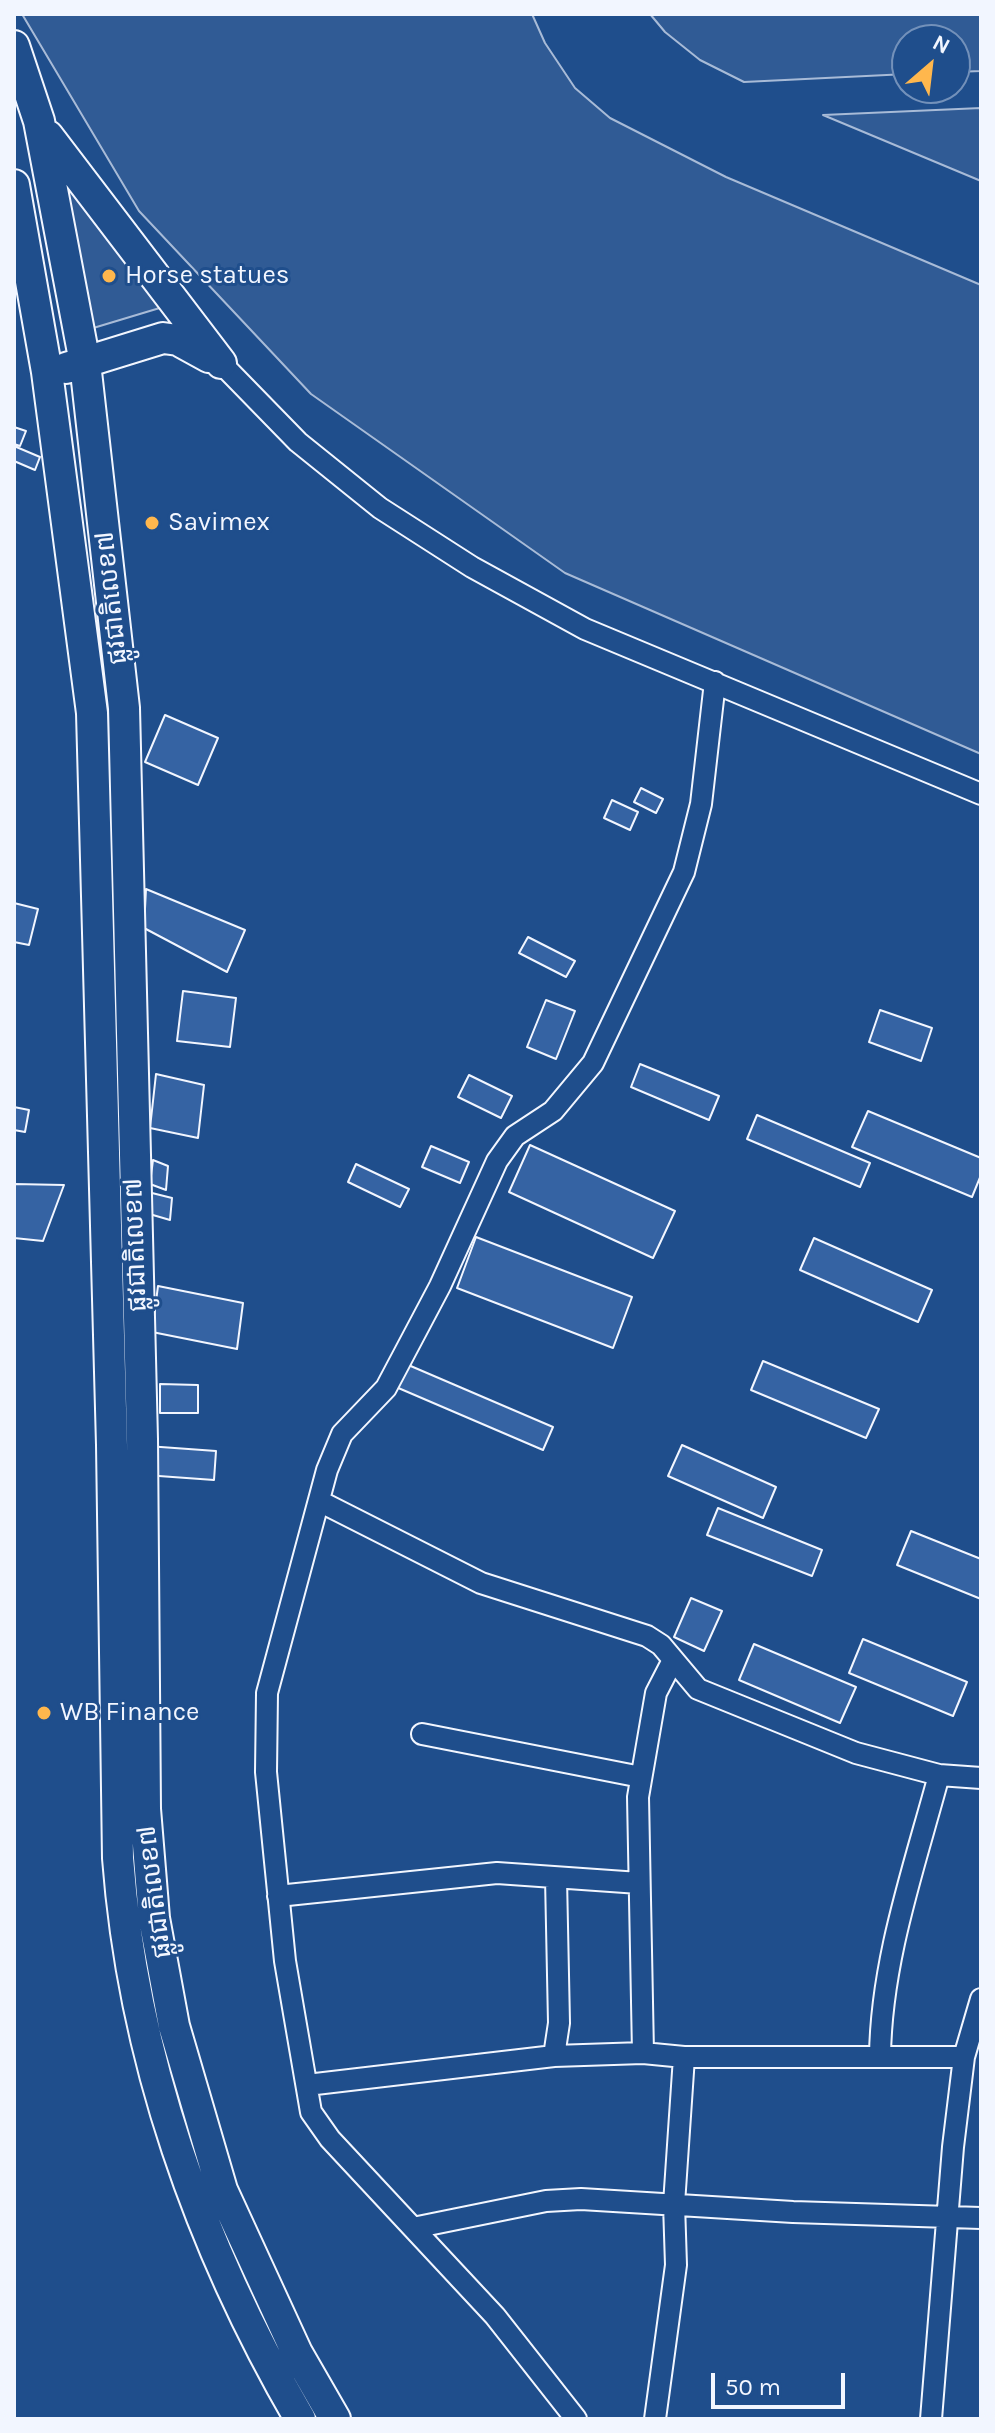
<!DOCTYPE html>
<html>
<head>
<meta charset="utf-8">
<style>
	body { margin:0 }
	#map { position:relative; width:995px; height:2433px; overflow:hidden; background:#1f4e8c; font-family:Karla,sans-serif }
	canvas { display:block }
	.frame { position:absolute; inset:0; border:16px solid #f2f6ff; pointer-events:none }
	.north { position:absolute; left:891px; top:24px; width:80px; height:80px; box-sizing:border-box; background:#1f4e8c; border:2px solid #7391ba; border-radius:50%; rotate:28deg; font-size:22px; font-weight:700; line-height:32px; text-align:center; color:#f2f6ff }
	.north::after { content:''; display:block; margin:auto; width:28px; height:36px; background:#ffb74d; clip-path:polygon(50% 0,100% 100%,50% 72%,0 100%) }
	.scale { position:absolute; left:711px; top:2373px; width:134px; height:36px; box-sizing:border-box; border:4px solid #f2f6ff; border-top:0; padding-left:10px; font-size:24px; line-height:28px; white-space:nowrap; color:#f2f6ff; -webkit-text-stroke:6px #1f4e8c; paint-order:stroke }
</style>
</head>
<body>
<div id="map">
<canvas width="995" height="2433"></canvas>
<div class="frame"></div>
<div class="north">N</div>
<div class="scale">50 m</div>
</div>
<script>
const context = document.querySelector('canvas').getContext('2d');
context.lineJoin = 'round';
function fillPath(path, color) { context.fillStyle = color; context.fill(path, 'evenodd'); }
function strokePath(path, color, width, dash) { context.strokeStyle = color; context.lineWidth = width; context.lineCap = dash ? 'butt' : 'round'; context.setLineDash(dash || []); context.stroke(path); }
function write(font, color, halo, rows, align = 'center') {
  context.font = font + ' Karla,"Noto Sans Khmer",sans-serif'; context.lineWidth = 6; context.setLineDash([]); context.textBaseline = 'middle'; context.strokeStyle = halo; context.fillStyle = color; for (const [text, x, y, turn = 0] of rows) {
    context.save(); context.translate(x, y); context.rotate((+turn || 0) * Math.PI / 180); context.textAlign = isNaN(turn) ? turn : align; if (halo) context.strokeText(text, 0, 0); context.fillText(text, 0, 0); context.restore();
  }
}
const built = new Path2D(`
	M22,14H532L545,43L575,88L610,118L726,177L981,285V754L565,573L311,394L139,211Z
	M650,14H981V71L955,72V40H907V74L744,82L700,60L665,32Z
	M981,108V181L823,115Z
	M68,181L163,307L90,329L62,183Z`);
fillPath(built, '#305b95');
strokePath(built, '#a8bbd7', 2);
const building = new Path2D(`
	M14,427L26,431L20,446L14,444Z
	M14,446L40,457L35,470L14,461Z
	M165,715L218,738L198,785L145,762Z
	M641,788L663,799L656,813L634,802Z
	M612,800L638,812L630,830L604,818Z
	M146,889L245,930L227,972L144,928Z
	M14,903L38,909L29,945L14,942Z
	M528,937L575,961L566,977L519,953Z
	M183,991L236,998L230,1047L177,1041Z
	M546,1000L575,1011L556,1059L527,1047Z
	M880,1010L932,1028L921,1061L869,1042Z
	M640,1064L719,1096L709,1120L631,1087Z
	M156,1074L204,1085L198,1138L150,1128Z
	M469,1075L512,1096L501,1118L458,1097Z
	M14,1107L29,1110L25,1132L14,1130Z
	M868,1111L981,1158V1175L972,1197L852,1147Z
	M757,1115L870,1163L860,1187L747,1139Z
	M530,1145L675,1211L653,1258L509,1192Z
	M431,1146L469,1162L460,1183L422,1167Z
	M153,1160L168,1166L166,1190L150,1184Z
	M356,1164L409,1189L400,1207L348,1182Z
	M14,1184L64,1185L43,1241L14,1238Z
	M148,1192L172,1198L170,1220L146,1213Z
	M476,1237L632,1297L613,1348L457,1288Z
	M814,1238L932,1290L918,1322L800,1270Z
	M158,1286L243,1303L237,1349L152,1332Z
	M763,1361L879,1409L866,1438L751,1390Z
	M406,1364L553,1427L543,1450L396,1387Z
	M160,1384L198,1385V1413H160Z
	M682,1445L776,1487L763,1518L668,1476Z
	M147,1446L216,1451L214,1480L145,1475Z
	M718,1508L822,1550L812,1576L707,1535Z
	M911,1531L981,1559V1599L897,1565Z
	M691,1598L722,1611L704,1651L674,1637Z
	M863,1639L967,1682L953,1716L849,1673Z
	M754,1644L856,1687L840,1723L739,1680Z`);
fillPath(building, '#3563a3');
strokePath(building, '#f2f6ff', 2);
const minor = new Path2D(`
	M221,363L298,442L380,508L472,567L585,629L981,794
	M321,1502L481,1583L647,1636L661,1645L698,1689L856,1753L939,1775L981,1778
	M422,1734L641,1777
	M278,1896L497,1873L639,1883
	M554,2056L559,2023L556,1878
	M684,2057H964
	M880,2057C881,1961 914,1868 939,1775
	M307,2085L554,2056L643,2053
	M413,2228L546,2201L581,2199L793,2212L981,2218
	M576,2419L495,2316L330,2139L311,2112L285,1961L266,1772L267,1693L327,1470L342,1434L386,1388L440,1286L497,1161L515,1136L553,1111L593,1063L684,872L701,804L715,682
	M655,2419L676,2265L674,2204L684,2057L643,2053L638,1797L656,1693L672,1662
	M931,2419L953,2147L964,2057L981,1999`);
const highway = new Path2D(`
	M14,46L39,121L85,363L124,708L142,1439L145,1809L154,1918L174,2026L222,2190L297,2353L335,2419
	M48,136L221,363
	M14,185L47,372L92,713L112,1445L118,1858C133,2057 200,2247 300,2419
	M66,368L163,338L178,340L209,357`);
strokePath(minor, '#f2f6ff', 24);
strokePath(highway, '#f2f6ff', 34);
strokePath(minor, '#1f4e8c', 20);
strokePath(highway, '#1f4e8c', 30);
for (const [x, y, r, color] of [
	[109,276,8,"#ffb74d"],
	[152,523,8,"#ffb74d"],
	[44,1713,8,"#ffb74d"]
]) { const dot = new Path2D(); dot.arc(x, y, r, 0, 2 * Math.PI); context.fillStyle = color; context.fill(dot); strokePath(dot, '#1f4e8c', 3); }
write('26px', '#f2f6ff', '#1f4e8c', [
	["Horse statues",125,276],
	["Savimex",168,523],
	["WB Finance",60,1713]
], 'left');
write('26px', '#f2f6ff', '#1f4e8c', [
	["ផ្លូវជាតិលេខ៧",112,598,-96],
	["ផ្លូវជាតិលេខ៧",136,1245,-92],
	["ផ្លូវជាតិលេខ៧",155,1892,-97]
]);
</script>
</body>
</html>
